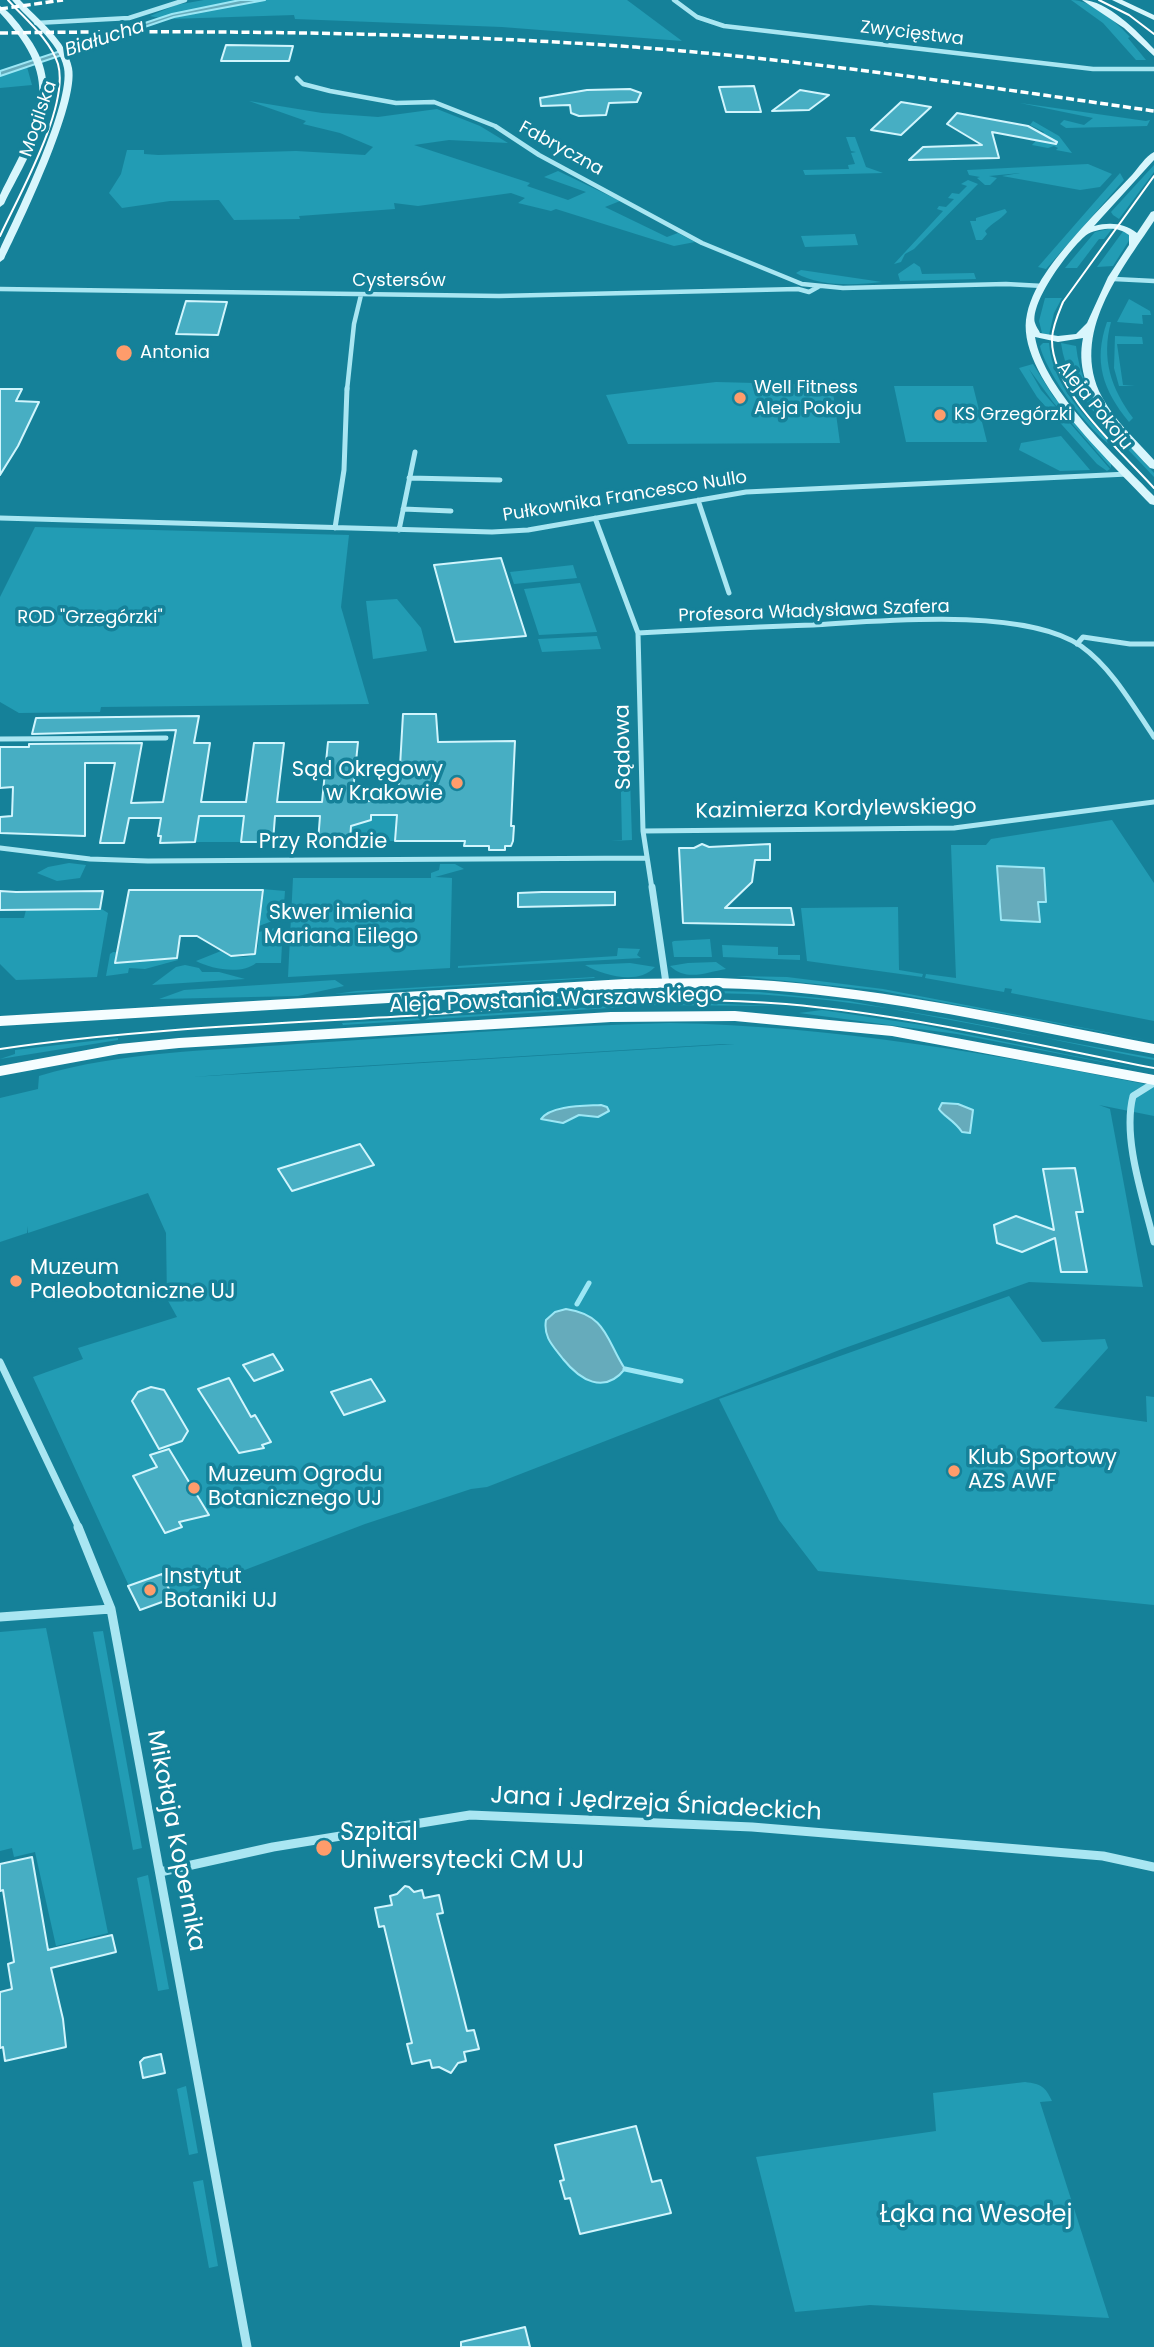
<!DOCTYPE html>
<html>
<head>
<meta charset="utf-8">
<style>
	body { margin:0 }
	canvas { display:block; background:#158199 }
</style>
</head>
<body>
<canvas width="1154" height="2347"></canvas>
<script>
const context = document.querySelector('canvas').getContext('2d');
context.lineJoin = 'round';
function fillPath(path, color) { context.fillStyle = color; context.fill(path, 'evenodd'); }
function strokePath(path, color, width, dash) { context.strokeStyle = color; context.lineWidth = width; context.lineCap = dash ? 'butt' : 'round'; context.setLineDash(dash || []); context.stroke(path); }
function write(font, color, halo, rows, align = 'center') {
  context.font = font + ' Poppins,sans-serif'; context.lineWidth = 7; context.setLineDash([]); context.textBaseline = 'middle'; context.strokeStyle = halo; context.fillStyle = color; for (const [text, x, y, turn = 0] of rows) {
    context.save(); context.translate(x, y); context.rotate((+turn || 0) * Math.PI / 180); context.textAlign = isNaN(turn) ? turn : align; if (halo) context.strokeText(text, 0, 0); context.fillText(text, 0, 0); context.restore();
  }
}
fillPath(new Path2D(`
	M204,0H241L160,18L150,16L176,5Z
	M265,0H627L682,41L502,27L295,19L294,15L169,19L199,11Z
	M1071,0C1093,0 1116,22 1130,37L1128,38L1146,60H1136L1103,23Z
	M27,67L32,85L0,88V76Z
	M249,101L322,113L378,117L437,109L480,126L508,143L449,140L414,145L530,183L527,186L568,200L586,192L544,177L558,171L620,201L605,207L667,237L678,233L695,242L674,246L556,209L551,211L518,203L525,198L511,193L418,206L394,203L395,209L299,216L300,219L234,220L219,200L170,201L122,208L109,193L121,174L127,150H144V154L158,155L296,151L365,155L373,147L340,133L303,124L306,121Z
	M1020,103L1146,121L1150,120L1147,126L1066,128L1060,124L1064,120L1084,125L1093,118Z
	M1033,121L1059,136L1072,153L1056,150L1058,148L1054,146L1048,148L1032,145L1044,132L1030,125Z
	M846,137H855L866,167L883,173L805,175L803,170L849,169L848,165L855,164L851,153L856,152L851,151Z
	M1088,164L1112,174L1100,187L1080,190L1002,176L1020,173L989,176L997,178L990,185H985L977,178L980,177L969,175L967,170Z
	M1154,165V172L1119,219L1113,215L1111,212Z
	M1120,173L1124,180L1046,269L1038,267Z
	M968,180L978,184L914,249L905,254L901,262L894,264L943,211L937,209L939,206L946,207L954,199L948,198L952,193L959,194L967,186L961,184Z
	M1005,209L1007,212C1000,220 992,223 985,231L987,234L982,240H976L970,221H976V218Z
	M1113,228L1104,239H1099L1077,268H1065L1095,232Z
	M1124,230L1129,234L1130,239L1113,266L1097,267Z
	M855,234L858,245L805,247L801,236Z
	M914,263L920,267L922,274L974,273L976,279L900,281L898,274Z
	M801,270L882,282C857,285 819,287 796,273Z
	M1045,298H1062L1054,313L1049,335L1042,333L1039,321Z
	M1129,299L1150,311L1151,315H1142L1143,324L1117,322Z
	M1107,322H1111C1101,359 1111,388 1133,418L1129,422C1103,390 1093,362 1107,322Z
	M1115,336L1142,337L1143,344H1117L1123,385L1135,386H1119L1114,368Z
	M1043,343H1049C1052,387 1087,417 1114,447C1091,435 1046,373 1040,346Z
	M1061,343L1076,346C1082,401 1119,434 1154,473V477C1119,438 1068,397 1061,343Z
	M1033,364L1053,396L1111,463V468L1053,402L1029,369L1041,390L1110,469L1107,471L1097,464L1037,397L1019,368Z
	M716,382L832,385L840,443L628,444L606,395Z
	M894,386H973L987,442H906Z
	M1061,436L1090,470L1060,471L1019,450L1021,443Z
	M35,527L349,535L341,607L369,704L101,707L100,712L19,713L0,702V597Z
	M573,565L577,578L514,584L510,572Z
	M580,583L597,632L539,635L524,589Z
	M397,599L421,628L427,651L373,659L366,601Z
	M597,636L601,649L542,652L538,639Z
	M620,746H629L632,840L611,841L622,840Z
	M352,815L371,820V815H397L395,841H350Z
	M199,816H244L241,842H195Z
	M1112,820L1154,883V1021L1011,993L1012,989L1005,988L1004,992L925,978L926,974L956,978L951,845H986L991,839Z
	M69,863L86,865L80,878L57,881L37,873L48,867Z
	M440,864H455L464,869L435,877L452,878L450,968L288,977L293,878H431V873L439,870Z
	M262,889L285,891L283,917L259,926L264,892Z
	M898,907L899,970L923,974L922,977L807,961L801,908Z
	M100,908L108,913L97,977L16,980L0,964V918H24L26,910Z
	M283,926L281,963H256C242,975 211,969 196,961L221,951C228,956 246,960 254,954C259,951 258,938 259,932Z
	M710,939L712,957H674L672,942L674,941Z
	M722,945L778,947V955H800V960L723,957Z
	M618,948L640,949L637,955L641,958L458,968V966L617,956Z
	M113,952L176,956L178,960L145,969L129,968L128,973L106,976L110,954Z
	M716,962L726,969C707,972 687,982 670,966L688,963Z
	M630,963L655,967C638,985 605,976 585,965Z
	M185,965L199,968L202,972H219L245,979L152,985L176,967Z
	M736,976L787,977L883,989L1147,1040L876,990Z
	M595,977L594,978L335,994L356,991Z
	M335,980L344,986L298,996L159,999L184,990Z
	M677,990L759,992L849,1001L1154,1058V1060C1031,1036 907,1005 782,996C689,989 597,996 505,1002L497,1000Z
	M671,1002L777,1006L657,1005L343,1025L342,1023Z
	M822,1010L922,1025L1154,1072L957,1034L799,1013Z
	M670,1023C834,1026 994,1054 1154,1086V1116L1099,1105L1110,1109L1143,1287L1029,1282L842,1349L487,1487L471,1489L365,1524L140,1610L33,1377L83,1359L78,1348L177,1317L167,1299L166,1233L148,1193L28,1233V1226L27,1233L0,1242V1098L38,1089L39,1076C123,1051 210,1051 297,1044C422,1036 546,1026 670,1023ZM723,1044H735L192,1077L260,1072Z
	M118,1038V1040L0,1059L15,1054V1050Z
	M1009,1296L1042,1342L1105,1339L1108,1348L1054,1408L1147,1422L1146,1396L1154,1397V1605L818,1571L779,1520L719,1399Z
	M46,1628L108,1933L56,1946L35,1852L14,1857L12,1848L0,1851V1632Z
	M103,1631L142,1848L133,1850L93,1632Z
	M148,1875L169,1989L158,1991L137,1878Z
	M1025,2082C1041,2084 1045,2086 1052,2101L1040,2102L1109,2318L870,2305L795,2312L756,2157L936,2131L933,2093Z
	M186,2086L198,2153L189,2155L177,2089Z
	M203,2180L218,2266L209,2268L193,2182Z`), '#229cb4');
const water = new Path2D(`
	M240,0H265L174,17L0,76V71L172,14Z
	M997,866L1044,868L1046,902H1038L1040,922L1001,920Z
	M942,1103L958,1104L973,1110L970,1133L962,1132C954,1120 943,1116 939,1109Z
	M601,1105L607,1107L609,1111L598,1117L579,1115L563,1123L541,1119C551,1105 585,1106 601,1105Z
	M566,1309C607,1315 606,1340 625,1369C604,1395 580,1380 563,1359C553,1346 543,1337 546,1320L555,1312Z`);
fillPath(water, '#66abbb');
strokePath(water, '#9ce7f5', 2);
strokePath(new Path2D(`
	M577,1304L589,1283
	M625,1369L681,1381`), '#9ce7f5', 5);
const building = new Path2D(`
	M226,45L293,46L289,61H221Z
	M754,86L761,112H726L719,87Z
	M630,89L641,93L637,102L609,103L606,115L579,116L571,113L570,105L541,106L540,98L587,90Z
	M800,90L829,95L809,110L772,111Z
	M901,102L931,107L901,135L871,130Z
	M957,113L1028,126L1057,142L1056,144L992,132L999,158L909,160L923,147L982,145L947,124Z
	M186,301L227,302L218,335L176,334Z
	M0,389H22L16,401L39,402L18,446L0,475Z
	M501,558L526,636L455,642L434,565Z
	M403,714H436L438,742L515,741L511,826H514L513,841L511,846H505V850H489V846H464L465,841H395L397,815H371V820L351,826L350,841L318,842L320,816H275L273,842H241L244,816H199L195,842L160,843L161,836H158L161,818H129L124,843H100L115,763H85V836L0,833V817L12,816L13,787L0,788V747H29V744L142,743L131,803L163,802L176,730L32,734L36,718L199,716L194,743H210L201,802H246L254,743H284L277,802H322L328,742H358L352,801H398Z
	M702,844L709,847L770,844V860H755L752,882L725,908H791L794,925L683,923L679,848H694Z
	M129,890H263L255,954L231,956L197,936H180L177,958L115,963Z
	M0,891L16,892L103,891L100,909L0,910Z
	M542,892H615V905L518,907V893Z
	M360,1144L374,1165L292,1191L278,1169Z
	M1075,1168L1083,1212H1076L1087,1272H1061L1055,1238L1022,1252L997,1243L994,1225L1016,1216L1054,1230L1043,1169Z
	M273,1354L283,1370L254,1381L243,1365Z
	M229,1378L251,1417L255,1415L271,1442L262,1445L264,1448L239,1453L198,1389Z
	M371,1379L385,1401L344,1415L331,1392Z
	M151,1387L164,1390L188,1431L182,1441L159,1449L132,1401L138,1392Z
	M169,1449L209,1515L179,1522L182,1527L165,1533L133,1476L157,1467L150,1455Z
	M162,1574L173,1598L140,1610L128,1586Z
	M32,1857L48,1950L112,1935L116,1952L51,1968L63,2019L66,2047L5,2061L3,2047L0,2048V1992L12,1989L8,1964L14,1962L3,1890L0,1891V1864Z
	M405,1886L409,1887L414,1892L422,1890L424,1898L439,1895L443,1913L437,1914L458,1995L467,2031L474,2030L479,2049L464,2052L466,2061L458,2063L451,2073L439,2067L432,2068L430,2060L412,2064L407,2044L412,2043L384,1926L379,1927L375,1908L392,1905L390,1896L397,1894Z
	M161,2054L165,2073L143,2078L140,2062L144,2058Z
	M636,2126L652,2182L661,2180L671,2213L580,2234L570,2198L565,2199L560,2181L564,2180L555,2145Z
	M525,2327L530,2347H461V2342Z`);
fillPath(building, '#47aec3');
strokePath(building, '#d1f5fd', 2);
strokePath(new Path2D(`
	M674,0L697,17L724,26L1093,69H1154
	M36,23L129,18L185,0
	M297,78L303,84L330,91L396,103L434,102L495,126L539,155L702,243L802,284L843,288L1006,284L1043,286
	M1114,279L1154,281
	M0,289L499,296L798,289L809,292L818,287
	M347,390L354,324L361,295`), '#a9e6f2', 4.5);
strokePath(new Path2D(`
	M409,478L500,480
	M698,500L729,593
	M403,509L451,511
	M0,518L492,532L528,530L746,492L1128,474
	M595,518L638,633L643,831L652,889
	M335,528L344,470L347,388
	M399,530L415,452
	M638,633C696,630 755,627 813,625C882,621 1023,607 1081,646C1112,668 1133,706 1154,737
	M1077,644L1083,637L1130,644H1154
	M0,739L166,738
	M643,831L954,828L1154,802
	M0,848L90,859L148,861L646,858`), '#a9e6f2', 5);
strokePath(new Path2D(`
	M652,887L666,983
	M1154,1083L1133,1096C1122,1139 1144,1200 1154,1242
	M0,1362L79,1528`), '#a9e6f2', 7);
strokePath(new Path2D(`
	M78,1527L111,1609L247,2347
	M0,1617L111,1609
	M160,1872L273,1847L470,1815L752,1827L1103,1856L1154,1867`), '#a9e6f2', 9);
fillPath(new Path2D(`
	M12,0H20C37,19 67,41 72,68C79,104 22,222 4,259L0,262V249C17,213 71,103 64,68C59,41 28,20 12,0Z
	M1082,0C1107,0 1138,32 1154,49V56L1124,28Z
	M1112,0H1122L1154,15V20Z
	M0,6C11,12 21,27 29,38C70,95 31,150 4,204L0,207V195C37,120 66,84 0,13Z
	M1154,152V160L1094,226C1110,222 1124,223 1137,233L1151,212L1154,211V221C1121,271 1069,334 1102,397C1115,421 1136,440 1154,460V469L1150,468C1117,432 1072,392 1083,338L1058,342L1035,337C1044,391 1117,457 1154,496V505L1150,504C1112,463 1013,374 1027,314C1034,282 1060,253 1081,229C1097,211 1115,193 1132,175C1139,167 1145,157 1154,152ZM1105,229C1114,228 1121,229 1129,235V245L1108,277L1087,323L1076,334L1058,336L1040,333C1039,330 1036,327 1035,323C1030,302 1069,250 1084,237C1089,232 1097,230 1105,229Z`), '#d8f6fc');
fillPath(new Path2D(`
	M719,978C866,983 1010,1016 1154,1044V1054C1033,1031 913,1003 791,992C736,987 680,987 625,989L0,1026V1016L625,979Z
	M735,1011L892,1026L1154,1075V1085L892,1036L735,1021L611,1022L179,1048L119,1054L0,1076V1066L119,1044L179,1038L611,1012Z`), '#f5fdff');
strokePath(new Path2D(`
	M1099,0L1129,15L1154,34
	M1154,176L1063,302C1058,314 1053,325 1052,338C1050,390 1122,452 1154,488
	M0,236C18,197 70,106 58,64C50,39 25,19 8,0
	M0,1049C135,1029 271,1024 407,1016C533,1008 660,993 786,1004C910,1015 1032,1044 1154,1068`), '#fff', 2);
strokePath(new Path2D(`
	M0,9L63,0
	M0,33C212,30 423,32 634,47C808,60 981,86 1154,111`), '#fff', 3.5, [8, 3.5]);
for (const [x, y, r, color] of [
	[124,353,9,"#ff9c6b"],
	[740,398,7,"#ff9c6b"],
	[940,415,7,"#ff9c6b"],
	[457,783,7,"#ff9c6b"],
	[16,1281,7,"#ff9c6b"],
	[954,1471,7,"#ff9c6b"],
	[194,1488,7,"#ff9c6b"],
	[150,1590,7,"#ff9c6b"],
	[324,1848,9,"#ff9c6b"]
]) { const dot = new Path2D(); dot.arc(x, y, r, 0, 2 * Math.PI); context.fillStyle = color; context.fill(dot); strokePath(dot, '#158199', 2.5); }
write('18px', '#fff', '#158199', [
	["Zwycięstwa",912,34,7],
	["Mogilska",39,119,-71],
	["Fabryczna",561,149,29],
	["Cystersów",399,281],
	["Aleja Pokoju",1094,406,51],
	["Pułkownika Francesco Nullo",625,497,-9],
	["Profesora Władysława Szafera",814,612,-2]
]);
write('18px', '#fff', '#158199', [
	["Antonia",140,353],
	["Well Fitness",754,388],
	["Aleja Pokoju",754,409],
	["KS Grzegórzki",954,415]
], 'left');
write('18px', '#fff', '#158199', [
	["ROD \"Grzegórzki\"",90,618]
]);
write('italic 19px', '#fff', '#158199', [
	["Białucha",105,39,-18]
]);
write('21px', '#fff', '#158199', [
	["Sądowa",624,747,-91],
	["Kazimierza Kordylewskiego",836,810,-1],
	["Przy Rondzie",323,843],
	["Aleja Powstania Warszawskiego",556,1001,-2]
]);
write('21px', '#fff', '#158199', [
	["Sąd Okręgowy",443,771,"right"],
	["w Krakowie",443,795,"right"],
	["Muzeum",30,1269],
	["Paleobotaniczne UJ",30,1293],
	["Klub Sportowy",968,1459],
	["AZS AWF",968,1483],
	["Muzeum Ogrodu",208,1476],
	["Botanicznego UJ",208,1500],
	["Instytut",164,1578],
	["Botaniki UJ",164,1602]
], 'left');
write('21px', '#fff', '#158199', [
	["Skwer imienia",341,914],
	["Mariana Eilego",341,938]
]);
write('24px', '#fff', '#158199', [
	["Jana i Jędrzeja Śniadeckich",656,1805,3],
	["Mikołaja Kopernika",175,1841,79]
]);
write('24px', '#fff', '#158199', [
	["Szpital",340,1834],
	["Uniwersytecki CM UJ",340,1862]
], 'left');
write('24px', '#fff', '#158199', [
	["Łąka na Wesołej",976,2216]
]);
</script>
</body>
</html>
